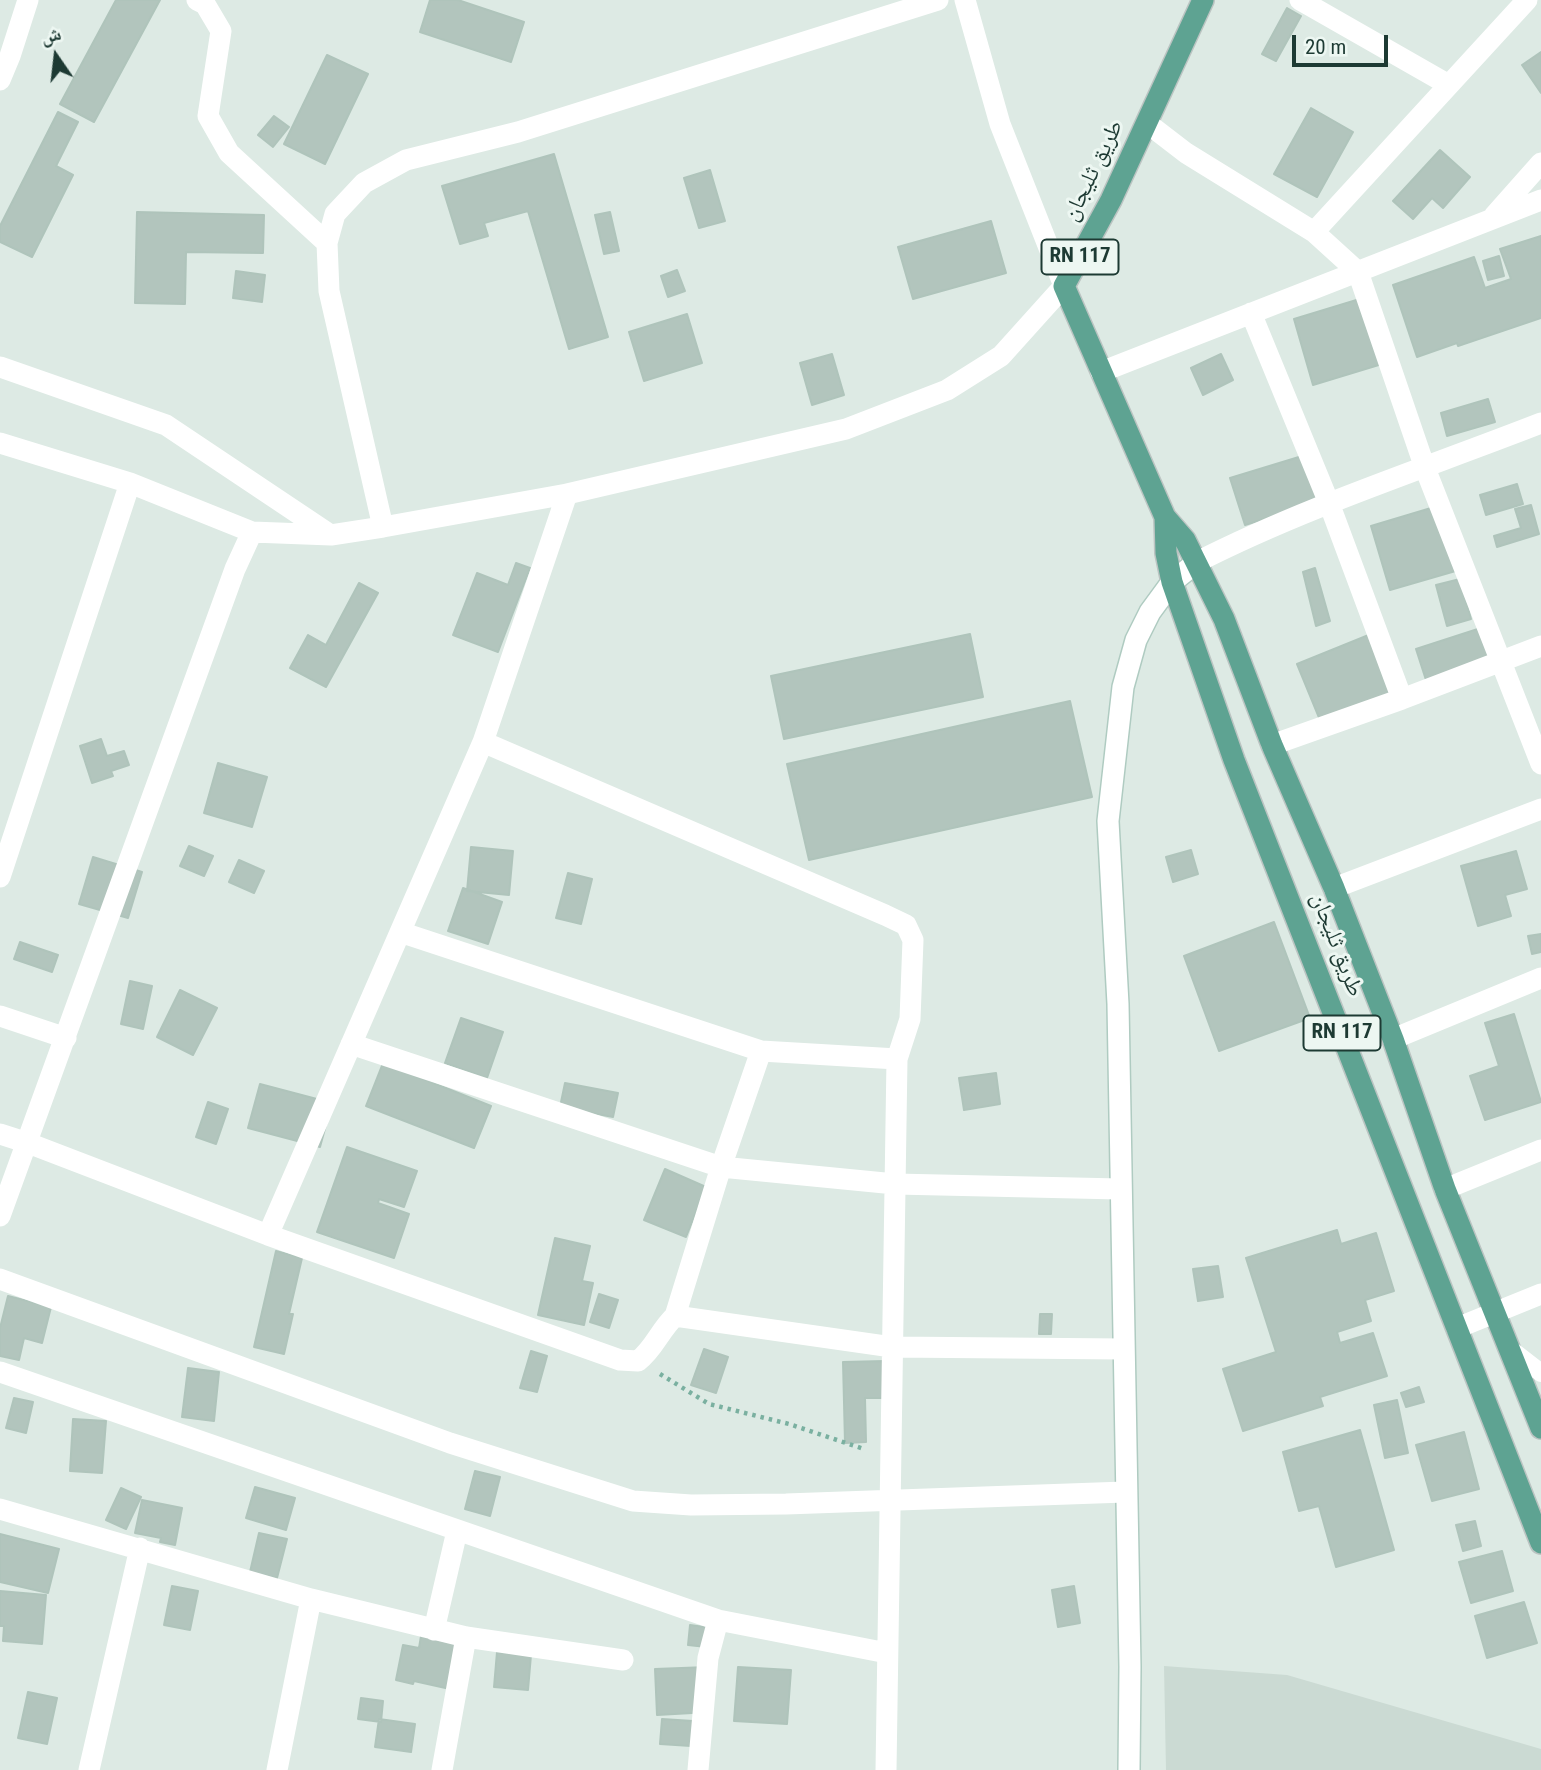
<!DOCTYPE html>
<html>
<head>
<meta charset="utf-8">
<style>
	body { margin:0 }
	#map { position:relative; width:1541px; height:1770px; overflow:hidden; background:#ddeae4; font-family:"Roboto Condensed","Noto Naskh Arabic",sans-serif }
	canvas { display:block }
	.north { position:absolute; left:21px; top:21px; width:70px; height:70px; -webkit-text-stroke:5px #edf7f2; paint-order:stroke; rotate:346deg; font-size:19px; font-weight:700; line-height:28px; text-align:center; color:#1d3a33 }
	.north::after { content:''; display:block; margin:auto; width:24px; height:32px; background:#1d3a33; clip-path:polygon(50% 0,100% 100%,50% 72%,0 100%) }
	.scale { position:absolute; left:1292px; top:35px; width:96px; height:32px; box-sizing:border-box; border:4px solid #1d3a33; border-top:0; padding-left:9px; font-size:21px; line-height:24px; white-space:nowrap; color:#1d3a33; -webkit-text-stroke:5px #edf7f2; paint-order:stroke }
</style>
</head>
<body>
<div id="map">
<canvas width="1541" height="1770"></canvas>
<div class="north">ش</div>
<div class="scale">20 m</div>
</div>
<script>
const context = document.querySelector('canvas').getContext('2d');
context.lineJoin = 'round';
function fillPath(path, color) { context.fillStyle = color; context.fill(path, 'evenodd'); }
function strokePath(path, color, width, dash) { context.strokeStyle = color; context.lineWidth = width; context.lineCap = dash ? 'butt' : 'round'; context.setLineDash(dash || []); context.stroke(path); }
function write(font, color, halo, rows, align = 'center') {
  context.font = font + ' "Roboto Condensed","Noto Naskh Arabic",sans-serif'; context.lineWidth = 6; context.setLineDash([]); context.textBaseline = 'middle'; context.strokeStyle = halo; context.fillStyle = color; for (const [text, x, y, turn = 0] of rows) {
    context.save(); context.translate(x, y); context.rotate((+turn || 0) * Math.PI / 180); context.textAlign = isNaN(turn) ? turn : align; if (halo) context.strokeText(text, 0, 0); context.fillText(text, 0, 0); context.restore();
  }
}
fillPath(new Path2D(`
	M1164,1666L1287,1675L1541,1749V1770H1166Z`), '#cbdad3');
const building = new Path2D(`
	M116,0H160L94,122L60,104Z
	M430,0H458L524,22L511,62L420,32Z
	M1287,8L1301,16L1276,61L1262,54Z
	M1541,52V93L1522,65Z
	M327,55L368,74L325,164L284,144Z
	M1311,108L1353,132L1317,197L1274,174Z
	M58,112L78,122L56,166L73,175L32,257L0,242V226Z
	M274,116L289,127L273,147L258,135Z
	M1440,150L1470,177L1443,208L1432,198L1413,219L1393,201Z
	M554,154L608,337L569,349L528,211L484,223L488,236L460,244L442,186Z
	M710,170L725,221L699,228L684,178Z
	M137,212L264,215L263,253L186,252L185,304L135,303Z
	M610,212L619,251L604,254L595,215Z
	M991,221L1006,273L913,299L898,247Z
	M1541,236V318L1458,346L1457,343L1417,357L1393,285L1474,257L1485,288L1511,279L1500,249Z
	M1499,256L1504,276L1488,280L1483,261Z
	M677,270L685,291L668,297L661,276Z
	M236,271L265,275L262,302L233,298Z
	M1363,298L1382,364L1313,385L1294,319Z
	M687,314L702,363L644,381L629,332Z
	M832,354L844,395L812,405L800,363Z
	M1221,354L1233,380L1203,395L1191,368Z
	M1488,399L1495,422L1447,436L1441,413Z
	M1312,453L1318,502L1245,525L1230,478Z
	M1517,484L1523,504L1486,515L1480,495Z
	M1441,505L1459,570L1390,590L1371,526Z
	M1531,505L1539,534L1497,547L1494,536L1521,528L1515,509Z
	M516,563L530,568L498,652L453,635L477,573L508,585Z
	M1315,568L1330,621L1316,626L1303,572Z
	M1460,579L1471,619L1447,626L1436,585Z
	M359,583L378,593L326,687L290,668L308,635L326,645Z
	M1487,626L1497,656L1426,680L1416,649Z
	M1376,632L1401,693L1320,720L1297,664Z
	M970,634L983,697L784,739L771,676Z
	M1070,701L1092,797L809,860L787,764Z
	M101,739L107,756L124,751L129,765L111,771L113,776L92,783L80,746Z
	M218,763L267,777L252,827L204,813Z
	M189,846L213,856L204,876L180,866Z
	M471,847L513,851L509,895L467,891Z
	M1191,850L1198,874L1173,882L1166,857Z
	M1516,851L1527,889L1505,895L1511,916L1478,926L1461,866Z
	M93,857L142,872L128,918L79,904Z
	M239,860L264,871L254,893L229,882Z
	M568,873L592,879L581,924L556,918Z
	M463,888L502,902L488,944L448,931Z
	M1274,922L1310,1018L1219,1051L1184,956Z
	M1541,934V952L1532,954L1528,936Z
	M20,942L58,955L52,972L14,959Z
	M130,981L152,986L143,1029L121,1024Z
	M180,990L217,1008L193,1055L157,1037Z
	M1514,1014L1541,1102L1485,1120L1470,1076L1499,1066L1485,1023Z
	M461,1018L503,1032L487,1078L445,1063Z
	M383,1063L491,1106L474,1148L366,1106Z
	M996,1073L1000,1104L964,1110L959,1078Z
	M565,1083L618,1093L613,1117L560,1107Z
	M260,1084L332,1103L320,1147L248,1128Z
	M208,1102L228,1109L216,1144L196,1137Z
	M347,1147L417,1171L404,1207L379,1199L378,1203L409,1214L394,1258L317,1232Z
	M665,1169L706,1187L686,1237L644,1220Z
	M1337,1230L1341,1244L1376,1233L1394,1291L1365,1300L1371,1321L1337,1332L1340,1343L1373,1333L1387,1376L1320,1397L1323,1406L1243,1431L1223,1369L1276,1352L1246,1258Z
	M555,1238L590,1246L582,1281L593,1283L584,1325L538,1315Z
	M276,1251L302,1258L289,1314H293L284,1354L254,1347Z
	M1218,1266L1223,1297L1198,1301L1193,1269Z
	M599,1294L618,1300L609,1328L590,1322Z
	M8,1296L51,1307L42,1343L24,1338L19,1360L0,1356V1328Z
	M1040,1314H1052L1051,1334H1039Z
	M704,1349L728,1357L716,1393L691,1385Z
	M531,1351L547,1356L537,1392L520,1388Z
	M885,1361L886,1398H865L866,1442L845,1443L843,1362Z
	M188,1368L219,1372L214,1421L182,1417Z
	M1419,1387L1424,1402L1406,1407L1401,1393Z
	M14,1398L33,1402L26,1433L6,1428Z
	M1397,1400L1408,1453L1385,1458L1374,1405Z
	M73,1419L106,1421L102,1473L70,1471Z
	M1360,1430L1394,1550L1336,1567L1319,1506L1299,1511L1283,1452Z
	M1464,1432L1479,1489L1432,1501L1416,1445Z
	M475,1471L500,1477L490,1516L465,1509Z
	M255,1487L295,1498L286,1530L246,1518Z
	M121,1488L141,1497L126,1529L106,1520Z
	M142,1500L182,1508L175,1545L160,1542L161,1538L135,1533Z
	M1475,1521L1481,1546L1463,1551L1456,1525Z
	M259,1533L287,1539L277,1578L250,1572Z
	M0,1534L59,1549L48,1593L0,1582Z
	M1502,1551L1513,1591L1471,1603L1459,1562Z
	M172,1586L198,1591L190,1630L164,1625Z
	M1074,1586L1080,1623L1058,1627L1052,1590Z
	M0,1591L46,1595L42,1644L3,1641L4,1626H0Z
	M1524,1602L1537,1643L1487,1658L1475,1616Z
	M690,1625L718,1629L716,1648L688,1645Z
	M421,1636L469,1646L459,1691L414,1681L413,1684L396,1680L403,1645L419,1648Z
	M497,1652L531,1655L528,1690L494,1687Z
	M708,1667L710,1712L657,1715L655,1669Z
	M738,1667L791,1670L787,1724L734,1721Z
	M28,1692L57,1698L47,1744L18,1738Z
	M361,1698L383,1701L381,1722L358,1719Z
	M379,1719L415,1724L411,1752L375,1747Z
	M662,1719L693,1721L691,1746L660,1744Z`);
fillPath(building, '#b2c5bd');
strokePath(building, '#afc4bb', 2);
const secondary = new Path2D(`
	M1129,1770L1130,1667L1118,1004L1108,821L1123,687L1136,640L1150,612L1172,582L1197,562`);
const primary = new Path2D(`
	M1203,0L1111,200L1064,286L1165,517L1185,540L1224,619L1272,745L1334,888L1393,1039L1445,1189L1541,1428
	M1165,517L1166,553L1172,582L1234,760L1541,1543`);
strokePath(secondary, '#afcbc1', 24);
strokePath(primary, '#bbc4c2', 24);
strokePath(new Path2D(`
	M660,1374L709,1404L789,1424L864,1449`), '#7ab0a0', 4.5, [3.5, 5]);
strokePath(new Path2D(`
	M1509,1348L1541,1373`), '#fff', 18);
strokePath(new Path2D(`
	M197,0L205,4L221,31L208,116L229,153L327,243
	M1300,0L1449,85
	M0,80L10,56L28,0
	M1147,123L1186,153L1314,232L1527,0
	M1494,216L1541,163
	M1314,232L1358,272L1425,468L1541,764
	M1251,313L1329,503L1402,699
	M0,367L166,425L329,534
	M1101,372L1541,200
	M0,443L130,483L252,532
	M567,494L483,742L885,915L906,925L913,940L910,1019L897,1059L886,1770
	M383,527L329,291L327,243L335,214L364,183L406,160L518,132L938,0
	M1197,562C1307,506 1426,468 1541,423
	M1272,745L1402,699L1541,646
	M0,877L130,483
	M1334,888L1541,809
	M400,932L761,1051L721,1167L675,1316
	M0,1016L66,1038
	M1393,1039L1541,978
	M351,1044L721,1167L895,1184L1120,1189
	M761,1051L897,1059
	M0,1134L28,1143L268,1235L483,742
	M1445,1189L1541,1150
	M0,1216L235,569L252,532L331,535L383,527L567,494L846,429L947,390L1001,356L1064,286L1000,124L965,0
	M268,1235L620,1360L638,1361C654,1349 660,1330 675,1316L892,1347L1123,1349
	M0,1279L450,1443L633,1501L691,1505L786,1504L1125,1492
	M1457,1328L1541,1294
	M0,1372L718,1620
	M0,1509L311,1599L277,1770
	M311,1599L466,1637L623,1660
	M434,1630L457,1531
	M89,1770L140,1548
	M442,1770L466,1637
	M698,1770L708,1658L718,1620L887,1653`), '#fff', 21);
strokePath(secondary, '#fff', 21);
strokePath(primary, '#5ea392', 21);
for (const [x, y, w] of [
	[1080,257,77],
	[1342,1033,77]
]) { const box = new Path2D(); box.roundRect(x - w / 2, y - 17.5, w, 35, 5); context.fillStyle = '#edf7f2'; context.fill(box); strokePath(box, '#1d3a33', 2); }
write('bold 21px', '#1d3a33', null, [
	["RN 117",1080,257],
	["RN 117",1342,1033]
]);
write('23px', '#1d3a33', '#edf7f2', [
	["طريق ثليجان",1094,171,-64],
	["طريق ثليجان",1336,945,69]
]);
</script>
</body>
</html>
